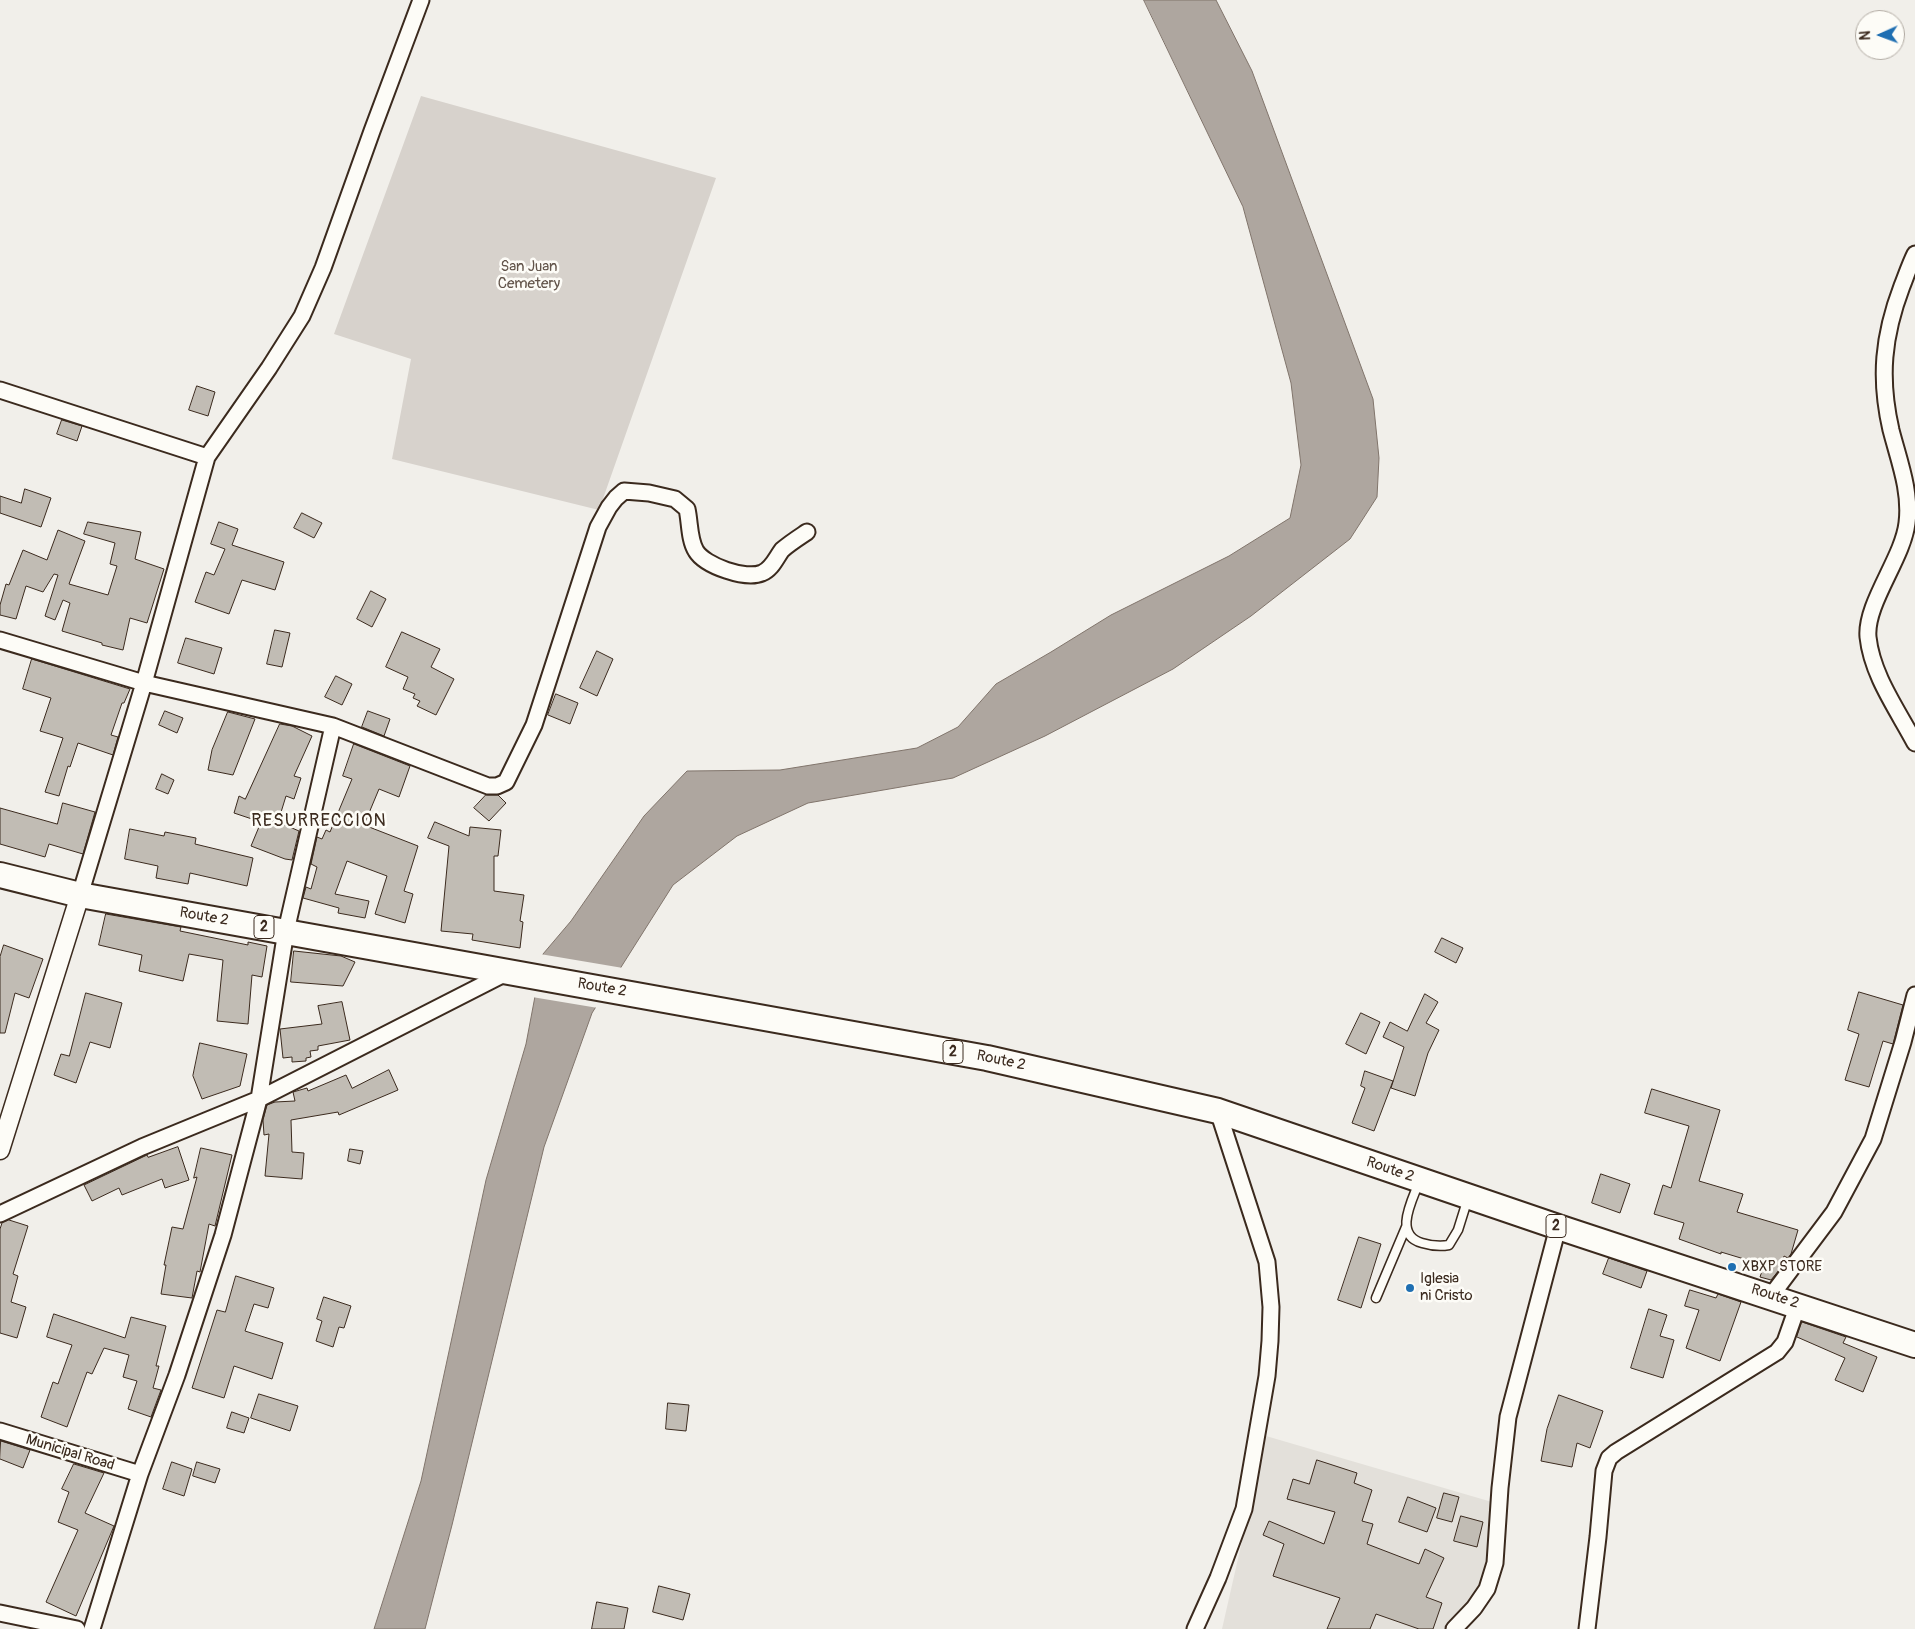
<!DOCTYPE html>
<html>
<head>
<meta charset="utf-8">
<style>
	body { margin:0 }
	#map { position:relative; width:1915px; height:1629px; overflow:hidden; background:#f1efea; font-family:Pangolin,sans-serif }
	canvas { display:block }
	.north { position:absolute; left:1855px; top:10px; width:50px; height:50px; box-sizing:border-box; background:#fdfcf7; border:1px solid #afa8a0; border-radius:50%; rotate:268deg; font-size:14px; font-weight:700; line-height:20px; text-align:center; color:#3b2a1e }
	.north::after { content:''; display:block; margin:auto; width:18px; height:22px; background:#1f6fb2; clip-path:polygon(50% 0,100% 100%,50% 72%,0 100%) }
</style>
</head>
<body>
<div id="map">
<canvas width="1915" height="1629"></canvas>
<div class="north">N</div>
</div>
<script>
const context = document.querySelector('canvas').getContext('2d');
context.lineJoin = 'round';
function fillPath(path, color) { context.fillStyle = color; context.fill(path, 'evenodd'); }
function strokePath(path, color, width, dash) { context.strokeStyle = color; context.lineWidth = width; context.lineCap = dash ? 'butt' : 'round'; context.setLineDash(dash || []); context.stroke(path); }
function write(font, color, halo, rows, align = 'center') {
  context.font = font + ' Pangolin,sans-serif'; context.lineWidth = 5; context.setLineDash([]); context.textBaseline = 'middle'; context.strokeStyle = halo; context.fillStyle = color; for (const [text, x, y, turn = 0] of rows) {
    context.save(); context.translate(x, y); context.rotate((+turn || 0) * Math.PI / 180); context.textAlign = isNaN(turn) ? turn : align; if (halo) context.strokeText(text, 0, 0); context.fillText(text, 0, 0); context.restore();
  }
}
fillPath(new Path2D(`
	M1266,1436L1492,1502L1486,1580L1445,1629H1222Z`), '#e3e0da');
fillPath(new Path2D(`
	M421,96L716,178L599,510L392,459L411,359L334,334Z`), '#d7d2cc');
const water = new Path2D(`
	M1144,0H1216L1252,71L1373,399L1379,458L1377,497L1350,539L1251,616L1173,669L1045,736L953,778L808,803L737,836L673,885L592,1013L544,1147L452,1525L425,1629H374L421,1481L486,1180L526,1044L543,954L571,921L644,816L687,771L780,770L917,748L958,727L996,684L1051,652L1111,615L1229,556L1290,518L1301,465L1291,383L1243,207Z`);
fillPath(water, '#aea69f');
strokePath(water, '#80746b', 1);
fillPath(new Path2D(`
	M540,954L623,968L598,1008L532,997Z`), '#f1efea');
const building = new Path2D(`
	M197,386L215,392L208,416L189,410Z
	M62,420L82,426L77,441L57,434Z
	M25,489L51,498L41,527L0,513V496L21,503Z
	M302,513L322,523L314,538L294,528Z
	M88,522L141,532L135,559L164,569L147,623L130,618L123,650L102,645V643L62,631L70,603L63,600L55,620L45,616L58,575L54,574L43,592L26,586L16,619L0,615V605L6,584L9,585L23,550L47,560L58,530L85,541L69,584L108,595L117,566L110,564L115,543L84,534Z
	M219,522L238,529L232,545L284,562L275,590L242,580L229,614L195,602L206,572L214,575L225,549L211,544Z
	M371,591L386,599L372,627L357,619Z
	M275,630L290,633L282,667L267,664Z
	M402,632L440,649L431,667L454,679L436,715L417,706L420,701L413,698L415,694L403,689L408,677L386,667Z
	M186,638L222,648L214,674L178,663Z
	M597,651L613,659L597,696L580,688Z
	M32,659L130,689L124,703H122L111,735L118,737L113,755L78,743L70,767L68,766L59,796L45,792L63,738L40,731L51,698L23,689Z
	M336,676L352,684L342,705L325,697Z
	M556,694L578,703L570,724L548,715Z
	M165,711L183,718L177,733L159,725Z
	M368,711L390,719L384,736L362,727Z
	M228,712L255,719L233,775L208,770L212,750Z
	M280,724L292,726L312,736L294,776L301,778L294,799L286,796L278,822L299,831L292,860L285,859L251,846L261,822L234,813L239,796L245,799Z
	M354,744L410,766L399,797L379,789L364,825L418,846L404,891L413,894L405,923L375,914L387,876L347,861L335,894L369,901L365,918L338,913L339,908L303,898L306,887L311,889L317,867L311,864L317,837L322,839L326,830L330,832L352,779L343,776Z
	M162,774L174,780L168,794L156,789Z
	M486,795H498L506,803L489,821L474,808Z
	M63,803L95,812L83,854L49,844L45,857L0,844V808L57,824Z
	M435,822L469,836L470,827L501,830L498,856H494V891L524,895L520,921L523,922L520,948L472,940L473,934L441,931L449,846L428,838Z
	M130,829L164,836L165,832L196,838L195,844L253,858L247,886L190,873L188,884L156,878L158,866L125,859Z
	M106,914L181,927L180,931L248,945V942L267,946L262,977L252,975L248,1024L217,1021L223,960L189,954L183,981L139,971L142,955L99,945Z
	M1442,938L1463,948L1456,963L1435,952Z
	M4,945L43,959L29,998L15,993L5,1033H0V957Z
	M294,951L341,956L355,962L343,986L291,982Z
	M1859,992L1903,1005L1893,1044L1883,1041L1869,1087L1845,1080L1859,1034L1848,1030Z
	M86,993L122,1003L110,1048L90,1042L76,1083L54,1075L61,1054L69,1056Z
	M1425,994L1438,1002L1426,1023L1439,1030L1428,1053L1415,1096L1391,1088L1404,1047L1383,1037L1390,1022L1407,1031Z
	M342,1002L350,1040L318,1046V1050L310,1051L311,1057L306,1058V1061L292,1062V1057L283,1058L280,1029L322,1024L318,1006Z
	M1361,1013L1380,1022L1366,1054L1346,1044Z
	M200,1043L247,1054L240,1086L202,1099L193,1076Z
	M389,1070L398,1090L339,1115L338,1112L291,1120L292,1152L304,1153L302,1179L265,1176L269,1134L264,1135L263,1120L267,1105L275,1102L295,1101L293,1092L307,1088L308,1091L346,1075L352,1088Z
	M1365,1071L1393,1081L1374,1131L1352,1123L1365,1088L1361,1086Z
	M1652,1089L1720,1110L1699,1181L1743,1194L1737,1212L1798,1230L1791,1254L1788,1258L1784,1256L1780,1269L1771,1280L1760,1277L1764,1265L1721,1252V1254L1679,1239L1684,1223L1654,1214L1663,1185L1671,1188L1689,1126L1645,1113Z
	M178,1147L189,1180L165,1188L162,1179L122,1195L119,1188L92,1201L84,1185L147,1155L148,1157Z
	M201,1148L232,1155L215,1226L209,1224L200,1272L197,1271L192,1298L161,1294L166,1265H164L172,1227L183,1229L197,1177L194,1178Z
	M350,1149L363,1151L360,1164L348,1161Z
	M1601,1174L1630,1184L1620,1213L1592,1203Z
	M9,1220L28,1226L13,1274L18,1276L11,1302L26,1307L17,1338L0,1333V1229L2,1223Z
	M1359,1237L1381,1244L1361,1308L1338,1300Z
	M1609,1258L1647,1271L1641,1288L1603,1274Z
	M236,1276L274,1288L268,1308L254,1304L245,1331L283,1343L272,1379L234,1366L224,1398L192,1388L217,1310L225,1312Z
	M1690,1290L1716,1298L1718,1294L1741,1302L1720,1361L1686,1348L1699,1310L1685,1306Z
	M324,1297L351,1306L344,1328L339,1327L333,1347L316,1341L322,1321L317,1319Z
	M1649,1309L1667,1315L1660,1336L1674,1340L1663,1378L1631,1368Z
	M54,1314L125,1338L131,1317L166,1326L156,1366H159L153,1388L161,1390L151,1417L128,1409L137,1381L123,1377L129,1355L104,1348L92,1374L87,1372L67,1427L41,1417L53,1382L58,1384L72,1345L47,1337Z
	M1802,1322L1846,1337L1843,1343L1877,1357L1863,1392L1835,1380L1845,1358L1797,1337Z
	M259,1394L298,1406L290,1431L251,1418Z
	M1559,1395L1603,1411L1590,1448L1577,1443L1572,1467L1541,1461L1547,1429Z
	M668,1403L689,1405L686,1431L666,1429Z
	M232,1412L249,1418L244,1433L227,1428Z
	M1,1441L30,1450L23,1468L0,1459Z
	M1317,1460L1357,1473L1354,1483L1372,1490L1362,1521L1373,1524L1367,1544L1419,1564L1425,1549L1444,1558L1426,1597L1442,1603L1433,1629H1419L1376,1614L1370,1629H1327L1340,1598L1273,1576L1284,1544L1263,1535L1269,1521L1324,1544L1335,1512L1287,1499L1293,1479L1309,1484Z
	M172,1462L192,1469L184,1496L163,1489Z
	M197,1462L220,1469L215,1483L193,1476Z
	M74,1464L104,1473L85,1513L114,1526L76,1616L46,1602L78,1530L58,1522L69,1492L62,1489Z
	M1444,1493L1459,1497L1452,1522L1437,1518Z
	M1408,1497L1436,1508L1427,1532L1399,1522Z
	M1461,1516L1483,1522L1477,1547L1454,1541Z
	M659,1586L690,1594L683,1620L653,1612Z
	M597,1602L628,1608L624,1629H592Z`);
fillPath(building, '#c1bcb4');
strokePath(building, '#3b2a1e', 1);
const service = new Path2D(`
	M1419,1182C1412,1201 1393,1235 1422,1243C1432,1246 1439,1247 1449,1245L1458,1230L1468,1198
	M1376,1298L1406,1227`);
const minor = new Path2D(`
	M1915,254C1910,264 1906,276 1902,286C1883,336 1879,378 1891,430C1899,461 1911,491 1907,523C1903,558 1865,604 1868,637C1872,675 1897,709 1915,743
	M0,390L207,457
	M0,640L144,683L333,726L286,931L259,1099L223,1235L177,1375L140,1474L92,1629
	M333,726L488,786H497L506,782L534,725L598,527L609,507L616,498L624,491L649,493L675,499L687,509C690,522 689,540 696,551C705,566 746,580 762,573C772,569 776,558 782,550C790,543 798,538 807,532
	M80,895L144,683L207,457L269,368L302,316L323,268L372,131L421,0
	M0,1214L142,1147L259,1099L508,972
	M1771,1296L1834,1212L1873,1139L1903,1042L1915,995
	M0,1431L140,1474
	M0,1613L77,1629
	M1195,1629L1218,1578L1244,1509L1267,1376L1270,1341L1271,1307L1267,1262L1218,1111
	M1454,1629L1474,1608L1487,1589L1495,1563L1500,1488L1508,1417L1558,1227
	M1587,1629L1598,1537L1604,1471L1609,1458L1616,1452L1777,1352L1785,1342L1798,1305`);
const tertiary = new Path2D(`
	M0,1150L80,895`);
const trunk = new Path2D(`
	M0,875L80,895L987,1058L1218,1111L1558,1227L1915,1345`);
strokePath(service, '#3b2a1e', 11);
strokePath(minor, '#3b2a1e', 19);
strokePath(tertiary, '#3b2a1e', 21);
strokePath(trunk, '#3b2a1e', 28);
strokePath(service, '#fdfcf7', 8);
strokePath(minor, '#fdfcf7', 15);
strokePath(tertiary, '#fdfcf7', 18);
strokePath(trunk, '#fdfcf7', 24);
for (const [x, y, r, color] of [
	[1732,1267,5,"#1f6fb2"],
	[1410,1288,5,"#1f6fb2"]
]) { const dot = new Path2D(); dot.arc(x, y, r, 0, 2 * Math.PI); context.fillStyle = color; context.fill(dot); strokePath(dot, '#fdfcf7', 2); }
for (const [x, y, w] of [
	[264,927,20],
	[953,1052,20],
	[1556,1226,20]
]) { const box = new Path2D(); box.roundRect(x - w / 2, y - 11.5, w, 23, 4); context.fillStyle = '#fdfcf7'; context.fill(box); strokePath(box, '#3b2a1e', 1); }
write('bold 14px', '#3b2a1e', null, [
	["2",264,927],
	["2",953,1052],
	["2",1556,1226]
]);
write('15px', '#62544a', '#fdfcf7', [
	["San Juan",529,267],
	["Cemetery",529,284]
]);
write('15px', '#3b2a1e', '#fdfcf7', [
	["Route 2",204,917,10],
	["Route 2",602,988,10],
	["Route 2",1001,1061,12],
	["Route 2",1390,1170,19],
	["Route 2",1775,1297,18],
	["Municipal Road",70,1453,17]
]);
write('15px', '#3b2a1e', '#fdfcf7', [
	["XBXP STORE",1742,1267],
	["Iglesia",1420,1279],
	["ni Cristo",1420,1296]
], 'left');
context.letterSpacing = '1px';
write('18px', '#3b2a1e', '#fdfcf7', [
	["RESURRECCION",319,821]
]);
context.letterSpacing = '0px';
</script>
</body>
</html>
